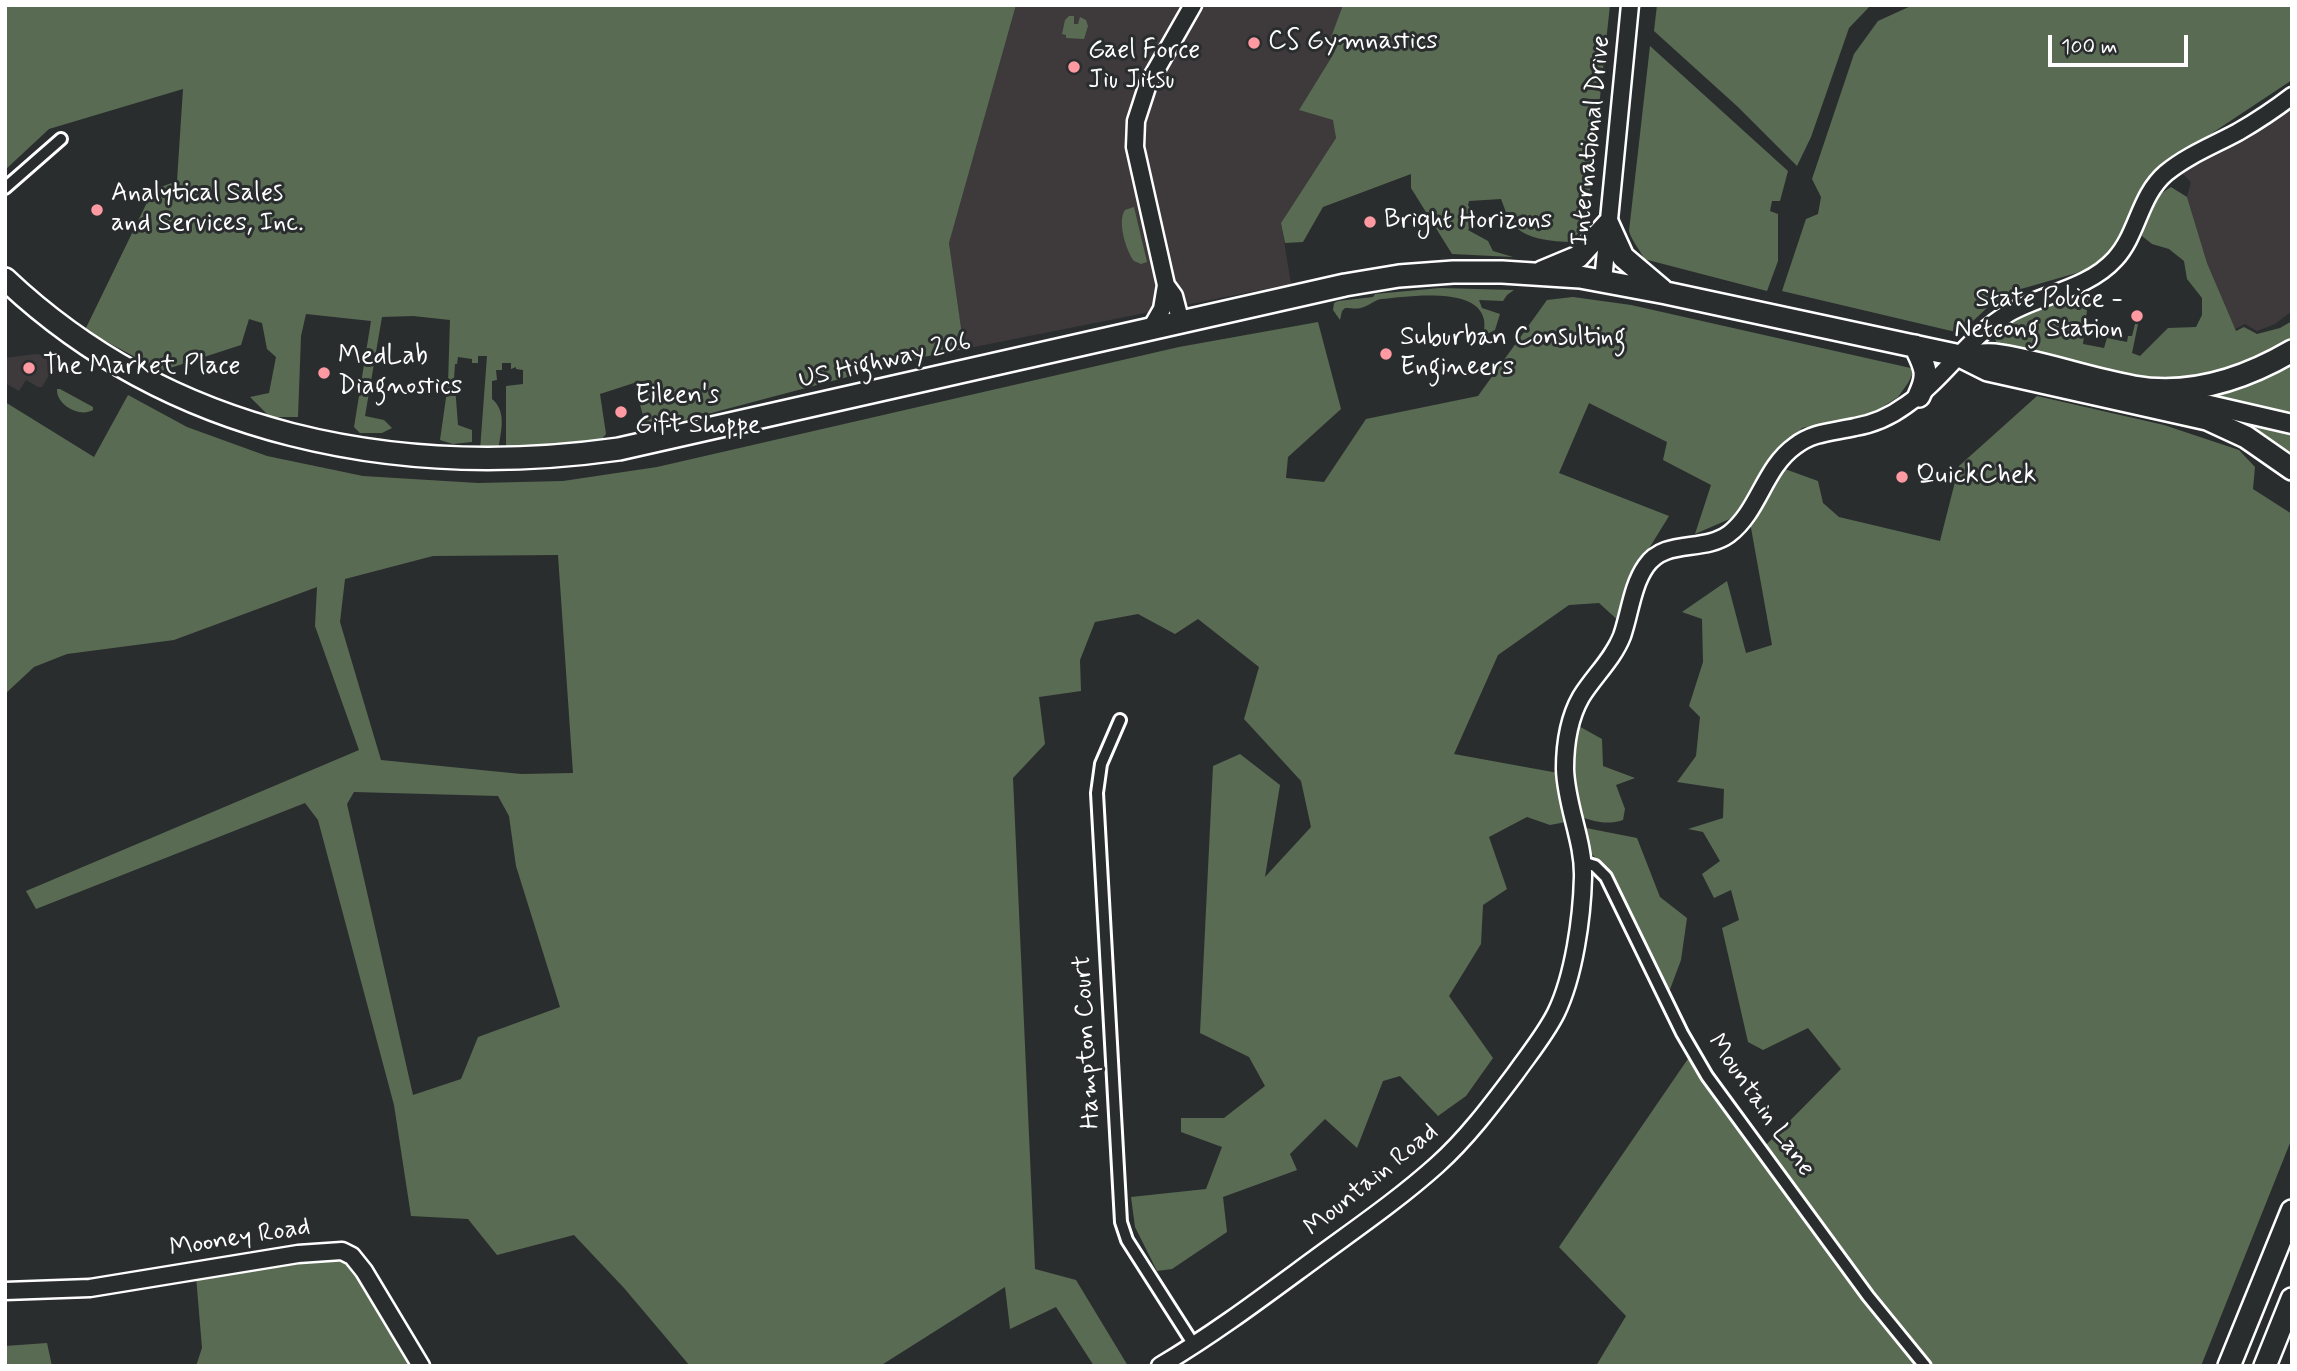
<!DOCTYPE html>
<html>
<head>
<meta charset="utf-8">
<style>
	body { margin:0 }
	#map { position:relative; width:2297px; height:1371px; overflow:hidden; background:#2a2d2e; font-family:Mynerve,sans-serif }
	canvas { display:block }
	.frame { position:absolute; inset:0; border:7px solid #fff; pointer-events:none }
	.scale { position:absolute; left:2048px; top:35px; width:140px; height:32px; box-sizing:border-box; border:4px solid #fff; border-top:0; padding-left:9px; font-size:21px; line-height:24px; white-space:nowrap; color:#fff; -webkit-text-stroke:5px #2a2d2e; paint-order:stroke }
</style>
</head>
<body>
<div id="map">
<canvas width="2297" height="1371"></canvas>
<div class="frame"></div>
<div class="scale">100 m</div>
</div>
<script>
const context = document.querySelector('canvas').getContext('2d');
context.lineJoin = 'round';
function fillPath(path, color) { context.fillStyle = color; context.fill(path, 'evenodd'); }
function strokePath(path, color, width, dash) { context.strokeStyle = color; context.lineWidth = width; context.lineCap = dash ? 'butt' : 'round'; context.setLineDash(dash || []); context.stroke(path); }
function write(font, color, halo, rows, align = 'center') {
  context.font = font + ' Mynerve,sans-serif'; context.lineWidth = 6; context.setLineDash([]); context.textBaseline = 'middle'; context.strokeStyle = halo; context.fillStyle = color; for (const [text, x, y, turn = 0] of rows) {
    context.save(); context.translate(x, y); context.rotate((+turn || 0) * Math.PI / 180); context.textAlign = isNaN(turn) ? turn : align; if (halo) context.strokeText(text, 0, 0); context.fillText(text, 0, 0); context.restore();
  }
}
fillPath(new Path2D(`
	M1016,5H1343L1331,37V58L1299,110L1334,120L1336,138L1281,223L1291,284L964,349L949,243Z
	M2292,103V311L2275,324L2257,331L2245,324L2235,329L2207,263L2187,197L2191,182L2182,173Z
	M36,354L43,355L56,363L42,387H38L26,380L19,391L5,383V358Z`), '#3e3a3b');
fillPath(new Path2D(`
	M5,5H1016L949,243L964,349L923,357L647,430L634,383L600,394L606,434L601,440L532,453L506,452V386L523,384V370L516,369V367L511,369V363H502V370H496L497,380L492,381V399C508,412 500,434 498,452L480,450L487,356H478V363H472V359L458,357L457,364H455L454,379L448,384L455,386L458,425L472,430V442L453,444L440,440L448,384L450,320L413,316L382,317L365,416L384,420L392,428L382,433H360L354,427L371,321L306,314L301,336L298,417H270L250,397L269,393L276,357L267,349L262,323L249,319L241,345L161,371L85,330L153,190L177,181L183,89L49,129L5,170Z
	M1343,5H1610L1586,227L1568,242C1549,241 1521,239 1510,220C1506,214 1504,206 1501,199L1469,201L1468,205L1475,218L1468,230L1488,241L1493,251L1513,257L1452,254L1411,188V174L1323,207L1303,242L1285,243L1281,223L1336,138L1333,120L1299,110L1331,58V37Z
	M1657,5H1871L1849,28L1811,137L1797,166L1738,107L1654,31Z
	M1913,5H2292V80L2158,169L2132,211L2116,246L2087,270L2021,289L1988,307L1960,333L1782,291L1806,219L1818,214L1821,197L1812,179L1854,54L1878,21Z
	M1069,16H1074V24H1078L1080,17L1086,20L1088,26L1084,39L1066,38V35L1062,34L1065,20Z
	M1650,46L1788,171L1780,201H1772L1770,211L1778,214V261L1767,291L1644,259C1640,249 1632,242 1629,231Z
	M2171,187L2187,197L2207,263L2236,331L2244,327L2257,334L2280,328L2292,321V340L2243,364V370L2182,383L2124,376L1998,345L1995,339L1996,332L2018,315L2090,284L2083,344L2104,348L2107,338L2127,342L2128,336H2132L2135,324H2138L2132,353L2140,356L2168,328L2196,327L2202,315V298L2187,279L2184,261L2169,249L2152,244L2142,236C2147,215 2151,198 2171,187Z
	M1134,207L1147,262L1141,264L1134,261C1126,251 1117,221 1125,210Z
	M1440,288L1514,290L1507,295L1503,301L1479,300L1482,308L1500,314L1495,330L1483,336C1484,331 1485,325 1484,320C1478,285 1404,297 1381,299C1375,300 1371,304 1366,306C1358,310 1353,308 1345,308L1342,311L1340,320L1333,310L1334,303L1338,301L1373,297L1375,294Z
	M1573,297L1631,305L1915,369L1908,383L1898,397L1873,413L1802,428L1771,464L1818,481L1823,503L1839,517L1940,541L1959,466L2037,396L2164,425L2239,450L2255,467L2253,489L2292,514V1138L2201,1366H1596L1626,1316L1559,1247L1694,1050L1763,1148L1841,1069L1808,1028L1763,1050L1748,1042L1722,928L1739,920L1731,890L1714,898L1702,874L1720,861L1703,832L1688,829L1723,818L1724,789L1677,782L1696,756L1700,717L1689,706L1703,662L1702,619L1682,612L1727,581L1746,653L1772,645L1748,511L1695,534L1711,485L1663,460L1667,442L1589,403L1559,473L1669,516L1632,576L1621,623L1599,603L1569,605L1498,655L1454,754L1558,773L1566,822L1550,825L1527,817L1489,837L1507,889L1483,905L1481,944L1449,996L1493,1058L1466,1096L1438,1116L1400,1076L1383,1081L1357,1148L1325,1119L1290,1154L1297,1170L1223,1197L1227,1232L1172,1269L1157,1271L1135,1227L1131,1197L1206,1189L1222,1147L1181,1132V1118H1224L1265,1086L1249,1057L1200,1033L1213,766L1240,754L1280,785L1265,877L1311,827L1301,781L1244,719L1259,667L1198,619L1175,634L1138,614L1095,622L1080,660L1081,691L1039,697L1045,744L1013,778L1035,1269L1076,1280L1128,1366H1094L1056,1307L1010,1329L1005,1287L880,1366H690L624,1288L574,1235L497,1255L468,1219L411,1216L394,1105L318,820L305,803L36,909L26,891L359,750L315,626L317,587L174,640L67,654L34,667L5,694V402L94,457L128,395L187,427L267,456L363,476L478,483L563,481L657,467L1179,347L1318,322L1341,409L1288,457L1286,478L1324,482L1366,419L1478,396L1547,300ZM558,555L573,773L521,774L381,760L340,622L345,579L433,556ZM354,792L498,796L509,816L516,866L560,1007L478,1037L461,1079L413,1095L347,804Z
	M2292,358V418L2191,394Z
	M57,389H60L93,407V410C80,418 56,405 57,389Z
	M2211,413L2292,431V462Z
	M1575,724L1602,739L1603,766L1635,778L1616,785L1625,809L1623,820C1607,825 1595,822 1579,816L1571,769Z
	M1581,827L1637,838L1660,897L1687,918L1681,960L1669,992L1613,876L1584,846Z
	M341,1257L356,1270L414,1366H196L202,1348L196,1276Z
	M47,1343L52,1366H5V1346Z`), '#5a6b54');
const street = new Path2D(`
	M5,188L61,139
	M1120,720L1101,764L1097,793L1121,1222L1127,1240L1194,1345
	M1582,862L1595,866L1606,877L1682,1033L1707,1076L1868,1296L1925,1366`);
const secondary = new Path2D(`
	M1603,281L1630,5
	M1166,285L1174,296L1181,323
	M1150,330L1162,309L1166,285L1135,147L1136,121L1148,84L1193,5
	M5,1291L90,1288L298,1254L342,1251L352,1256L364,1271L421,1366
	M1160,1366C1214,1334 1263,1297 1312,1261C1354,1230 1398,1200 1437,1165C1466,1139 1491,1106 1515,1074C1529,1054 1545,1035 1556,1013C1574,976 1582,918 1583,877C1584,841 1566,806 1565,769C1565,745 1569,718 1581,697C1594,676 1613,659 1622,636C1630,613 1632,586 1646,566C1665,538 1703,553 1729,534C1759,511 1764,468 1795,446C1813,432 1833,432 1855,427C1873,424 1891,416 1906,405C1944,379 1969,336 2009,313C2042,294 2088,289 2115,259C2138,234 2139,196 2166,173C2188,155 2214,145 2238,132C2257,121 2275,109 2292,96`);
const primary = new Path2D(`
	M2162,394L2292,424`);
const highway = new Path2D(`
	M1542,272L1578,257L1608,224L1623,257L1662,290
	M5,279C171,436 398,480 619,449L1345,285L1399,276L1453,272H1502L1580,277L1666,293L1960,356L1988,370L2207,419L2246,437L2292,469
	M1915,346C1925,367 1930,373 1919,396
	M1962,356C1972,356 1984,354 1994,355C2041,361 2087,379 2134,387C2191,397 2244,379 2292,351
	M2229,1366L2292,1211
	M2265,1366L2292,1299`);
strokePath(street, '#fff', 16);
strokePath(secondary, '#fff', 21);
strokePath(primary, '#fff', 23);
strokePath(highway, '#fff', 26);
strokePath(street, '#2a2d2e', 10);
strokePath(secondary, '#2a2d2e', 16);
strokePath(primary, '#2a2d2e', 18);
strokePath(highway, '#2a2d2e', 21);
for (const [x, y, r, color] of [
	[1254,43,7,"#ff9aa2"],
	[1074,67,7,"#ff9aa2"],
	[97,210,7,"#ff9aa2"],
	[1370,222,7,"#ff9aa2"],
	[2137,316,7,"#ff9aa2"],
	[1386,354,7,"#ff9aa2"],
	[29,368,7,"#ff9aa2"],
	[324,373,7,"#ff9aa2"],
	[621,412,7,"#ff9aa2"],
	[1902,477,7,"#ff9aa2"]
]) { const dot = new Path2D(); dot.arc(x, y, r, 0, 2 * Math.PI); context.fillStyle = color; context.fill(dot); strokePath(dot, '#2a2d2e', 2.5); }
write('26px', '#fff', '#2a2d2e', [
	["CS Gymnastics",1268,43],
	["Gael Force",1088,52],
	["Jiu Jitsu",1088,82],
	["Analytical Sales",111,195],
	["and Services, Inc.",111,225],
	["Bright Horizons",1384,222],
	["State Police -",2123,301,"right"],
	["Netcong Station",2123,331,"right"],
	["Suburban Consulting",1400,339],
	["Engineers",1400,369],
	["MedLab",338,358],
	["Diagnostics",338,388],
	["The Market Place",43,368],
	["Eileen's",635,397],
	["Gift Shoppe",635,427],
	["QuickChek",1916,477]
], 'left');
write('26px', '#fff', '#2a2d2e', [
	["International Drive",1592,141,-84],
	["US Highway 206",885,362,-13],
	["Hampton Court",1088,1042,-93],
	["Mountain Lane",1760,1106,55],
	["Mountain Road",1372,1181,-39],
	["Mooney Road",240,1239,-9]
]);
</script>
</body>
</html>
